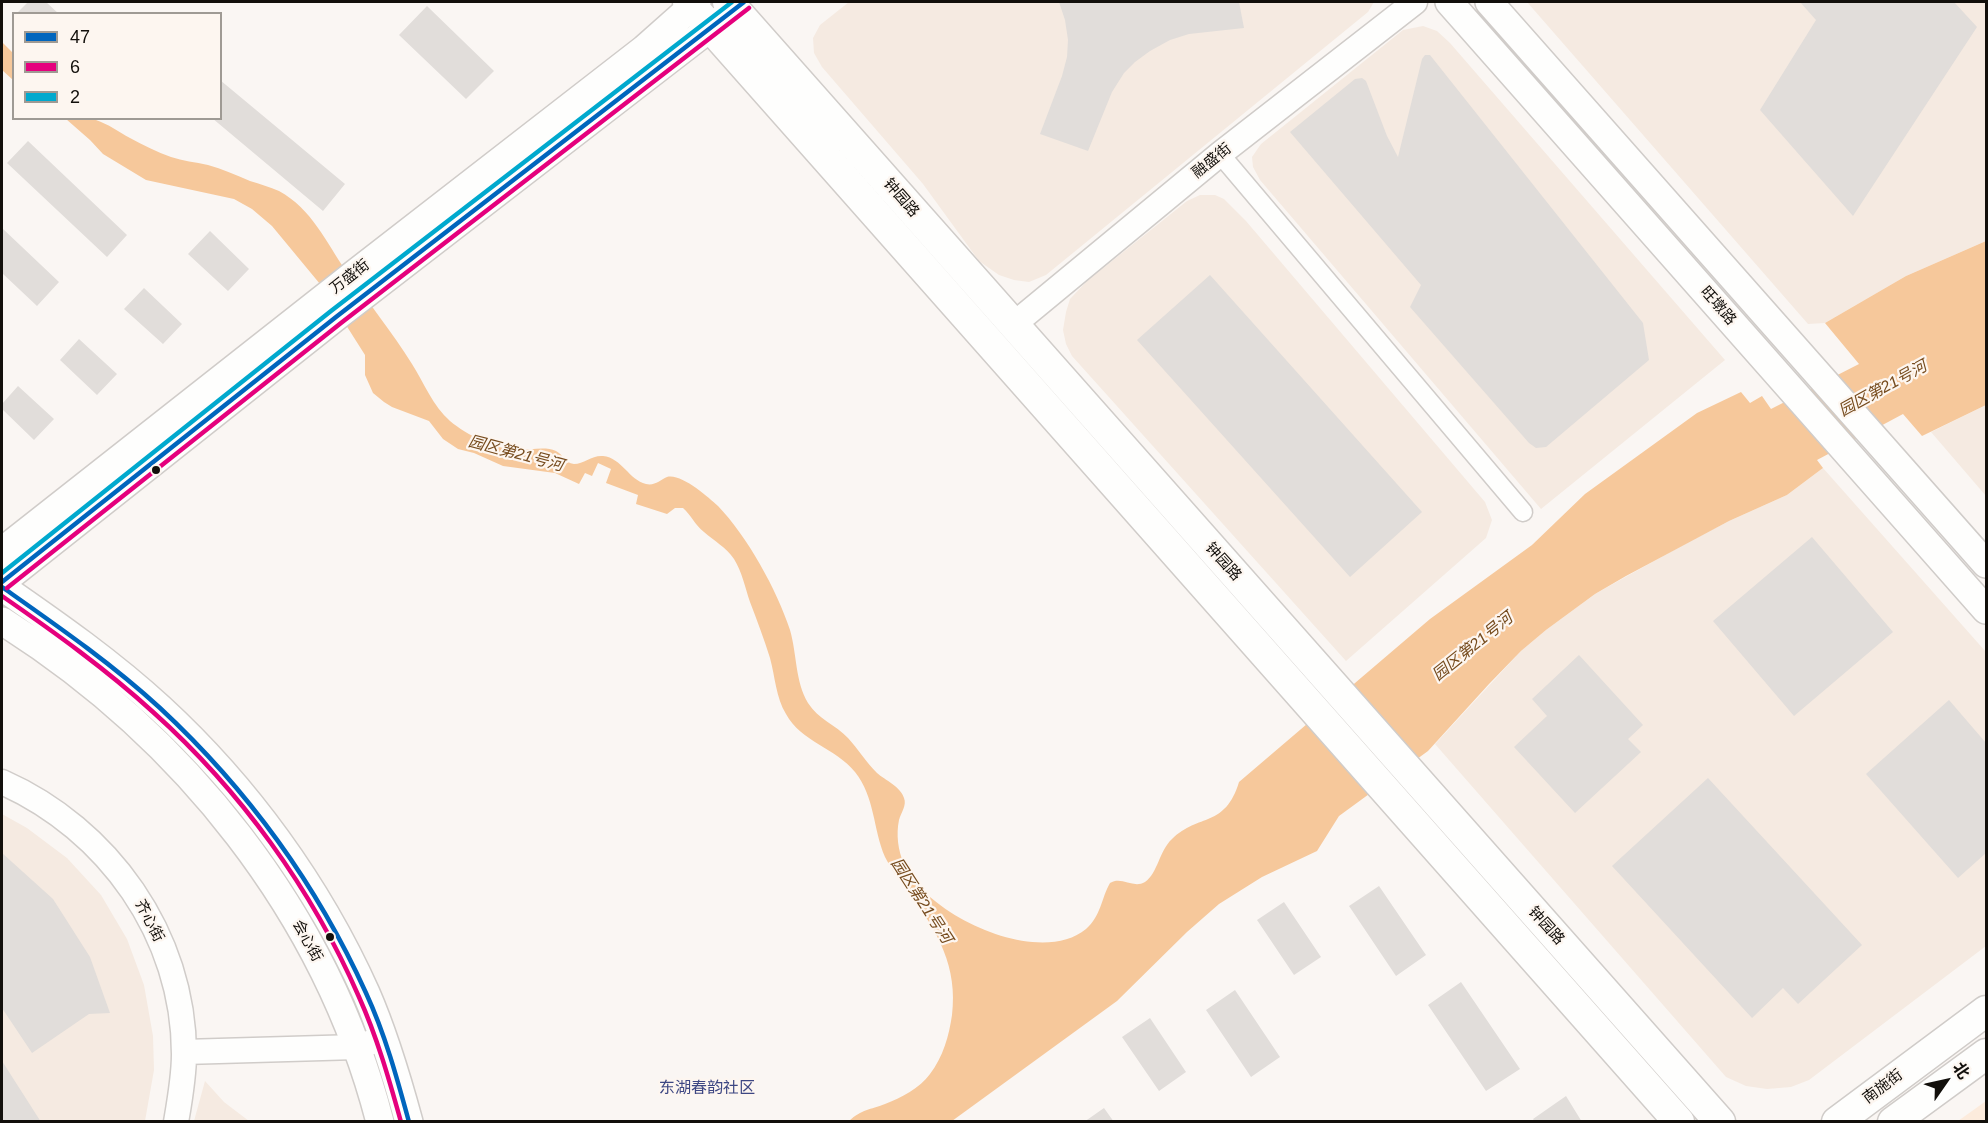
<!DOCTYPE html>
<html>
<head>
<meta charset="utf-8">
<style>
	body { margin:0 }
	#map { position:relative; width:1988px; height:1123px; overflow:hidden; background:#faf6f3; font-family:Helvetica,"Noto Sans SC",sans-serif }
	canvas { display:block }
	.frame { position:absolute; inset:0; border:3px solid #120f0b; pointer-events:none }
	.legend { position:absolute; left:12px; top:12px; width:210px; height:108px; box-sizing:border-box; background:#fdf6f0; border:2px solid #9f9a94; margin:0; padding:8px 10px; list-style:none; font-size:18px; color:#120f0b }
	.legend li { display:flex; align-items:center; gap:12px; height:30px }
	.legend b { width:30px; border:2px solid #9f9a94 }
	.north { position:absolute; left:1916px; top:1051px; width:60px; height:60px; -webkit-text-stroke:4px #fdf6f0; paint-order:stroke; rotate:56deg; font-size:16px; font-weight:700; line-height:24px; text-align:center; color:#120f0b }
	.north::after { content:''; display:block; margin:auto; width:21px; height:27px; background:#120f0b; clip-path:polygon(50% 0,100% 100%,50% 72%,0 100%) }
</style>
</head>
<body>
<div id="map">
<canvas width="1988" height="1123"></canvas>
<div class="frame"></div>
<ul class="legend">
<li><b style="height:8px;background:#0065bd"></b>47</li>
<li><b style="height:8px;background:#e5007d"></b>6</li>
<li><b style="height:8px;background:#00a9ce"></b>2</li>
</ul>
<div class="north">北</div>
</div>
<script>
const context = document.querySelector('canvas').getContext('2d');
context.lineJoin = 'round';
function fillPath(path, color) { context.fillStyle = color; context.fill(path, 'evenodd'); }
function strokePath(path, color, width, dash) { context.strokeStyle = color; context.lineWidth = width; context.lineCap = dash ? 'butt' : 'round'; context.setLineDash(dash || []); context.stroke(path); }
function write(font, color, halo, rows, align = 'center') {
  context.font = font + ' Helvetica,"Noto Sans SC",sans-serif'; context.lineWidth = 4.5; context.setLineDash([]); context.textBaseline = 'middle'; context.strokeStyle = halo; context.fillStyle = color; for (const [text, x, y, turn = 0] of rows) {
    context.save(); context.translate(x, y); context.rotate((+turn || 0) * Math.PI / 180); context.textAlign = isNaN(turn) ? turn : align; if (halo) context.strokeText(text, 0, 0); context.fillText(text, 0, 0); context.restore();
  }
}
fillPath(new Path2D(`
	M849,2H1374L1368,12L1046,275L1029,282L1014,280L999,275L979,261L923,184L822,67L814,53L813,38L820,25Z
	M1527,2H1986V241L1906,276L1825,323L1808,324Z
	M1423,26L1437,31L1450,43L1725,360L1541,509L1260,180L1253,167L1252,157L1261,144L1403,30Z
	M1200,195H1215L1224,199L1246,221L1485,502L1492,520L1486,538L1346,661L1072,356L1066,344L1063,330L1066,312L1070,299L1087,281L1187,201Z
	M1986,405V496L1931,432Z
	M1823,468L1986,652V946L1809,1080L1791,1087L1767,1089L1746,1086L1726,1077L1435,744L1521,651L1546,630L1595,594L1690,541L1729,521L1787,495Z
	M2,814L27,828L67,858L101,895L127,939L144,985L153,1036L154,1070L145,1121H2Z
	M205,1081L224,1102L249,1121H194Z`), '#f5eae1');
fillPath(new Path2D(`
	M1986,1101V1121H1958Z`), '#fcebdc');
fillPath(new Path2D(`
	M2,42L13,53V80L2,70Z
	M66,119C76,119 87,117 96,120C108,124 119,132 130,138C143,145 157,152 171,157C183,161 195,162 208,165C222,169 236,175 250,181C260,184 270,187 279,191C312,209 326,242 346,271C368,302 392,332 412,364C424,383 433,406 450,421C467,435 496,450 519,450C531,450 545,446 556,451C564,455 564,463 574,464C584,464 592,455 603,456C622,458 629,480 646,484C655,486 660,480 667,477C681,473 708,497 718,506C747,536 777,590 790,630C797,654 795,681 808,703C818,719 836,725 848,738C858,749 866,762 877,773C885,780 901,787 904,798C907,805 901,813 899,820C896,834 898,851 904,864C926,915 1039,968 1086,929C1101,916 1101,899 1110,883C1122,876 1133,889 1145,882C1158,873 1159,851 1172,839C1199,813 1225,828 1239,782L1430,619L1532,545L1585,494L1697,413L1741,392L1750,403L1762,396L1771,409L1859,364L1825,323L1906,276L1986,241V405L1922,436L1903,414L1817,460L1823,468L1787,495L1729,521L1626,576L1595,594L1546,630L1521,651L1489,684L1428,751L1339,816L1317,851L1262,877L1219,904L1187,932L1117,1001L952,1121H849C862,1109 870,1110 885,1104C901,1098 920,1088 930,1074C943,1057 949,1036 952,1015C958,968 938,931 910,895C901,882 892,871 885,857C873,829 875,797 855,772C836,748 801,742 786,714C776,698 775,676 770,658C764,639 757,620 750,602C745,587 742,572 734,559C726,547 714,541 704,532C695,525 691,515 683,508H675L667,514L636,504L638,495L606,483L611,469L598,463L592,476L585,473L579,484L555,473L503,466L474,453L458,449L443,439L429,421L392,407L384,402L373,393L365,375V355L320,284L272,226L252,209L234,199L146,180L103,154L90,140Z`), '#f6c89b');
fillPath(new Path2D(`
	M28,2H46L59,14H16Z
	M1059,2H1239L1244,28L1189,34L1170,40L1150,51L1135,62L1124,73L1112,92L1088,151L1040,134L1062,76L1067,57L1068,40L1065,20Z
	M1800,2H1954L1977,27L1853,216L1760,110L1816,20Z
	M427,6L494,71L466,99L399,35Z
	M1425,55H1430L1643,323L1649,360L1546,447L1536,448L1529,443L1410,307L1421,285L1290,132L1355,79L1362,78L1366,81L1387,136L1398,157L1422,59Z
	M220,80L345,184L323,211L212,118H220Z
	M28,141L127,235L107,257L7,163Z
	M2,228L59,282L37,306L2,273Z
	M210,231L249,269L228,291L188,254Z
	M1210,275L1422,512L1350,577L1137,340Z
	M144,288L182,324L163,344L124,309Z
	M79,339L117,374L97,395L60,360Z
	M18,386L54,419L34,440L2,409V404Z
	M1812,537L1893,632L1794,716L1713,621Z
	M1579,655L1643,725L1628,739L1641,752L1575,813L1514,747L1547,716L1532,699Z
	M1949,700L1986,743V853L1958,878L1866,774Z
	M1708,778L1862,945L1798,1004L1783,988L1752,1018L1612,866Z
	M2,853L53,899L90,957L110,1013L89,1014L32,1053L2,1008Z
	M1379,886L1426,955L1396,976L1349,906Z
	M1284,902L1321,957L1294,975L1257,920Z
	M1461,982L1520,1069L1486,1091L1428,1005Z
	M1235,990L1280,1057L1251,1077L1206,1010Z
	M1150,1018L1186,1072L1159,1091L1122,1037Z
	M2,1061L41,1122H2Z
	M1566,1096L1582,1122H1535L1533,1119Z
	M1104,1108L1114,1122H1084Z`), '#e1ddda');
const minor = new Path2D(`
	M1220,154L1523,512`);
const tertiary = new Path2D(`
	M1013,325L1220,154L1415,2
	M2,782C108,829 184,935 184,1054C184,1077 180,1099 176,1122
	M184,1052L357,1047L384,1038`);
const secondary = new Path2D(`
	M1449,2L1986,610
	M1489,2L1986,564
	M2,551L354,274L644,49L697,2
	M2,582L336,317L727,15
	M2,587C57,625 111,663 160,708C246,787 318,886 366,993C384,1034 397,1078 409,1122
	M2,621C183,735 326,912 380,1122`);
const primary = new Path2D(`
	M688,2L1679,1122
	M728,2L1720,1122
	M1837,1122L1986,1011
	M1893,1122L1986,1054`);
strokePath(minor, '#d0ccc9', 21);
strokePath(tertiary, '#d0ccc9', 27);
strokePath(secondary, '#d0ccc9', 30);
strokePath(primary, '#d0ccc9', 33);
strokePath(minor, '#fefefd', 18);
strokePath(tertiary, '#fefefd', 24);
strokePath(secondary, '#fefefd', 27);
strokePath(primary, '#fefefd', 30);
strokePath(new Path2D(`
	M2,582L336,317L744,2
	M2,587C56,625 111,663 160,708C246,788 317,885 366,993C385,1034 397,1078 409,1122`), '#0065bd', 4.5);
strokePath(new Path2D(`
	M7,588L341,323L749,8
	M2,596C54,632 106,669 153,712C240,790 312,889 359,997C377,1037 389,1079 401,1122`), '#e5007d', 4.5);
strokePath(new Path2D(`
	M2,573L331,311L732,2`), '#00a9ce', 4.5);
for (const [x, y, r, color] of [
	[156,470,5,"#120f0b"],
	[330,937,5,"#120f0b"]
]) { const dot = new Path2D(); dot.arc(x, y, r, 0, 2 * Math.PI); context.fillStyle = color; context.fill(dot); strokePath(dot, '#fdf6f0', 2); }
write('15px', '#120f0b', '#fdf6f0', [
	["融盛街",1212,161,-39],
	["钟园路",901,198,49],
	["万盛街",350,277,-38],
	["旺墩路",1718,306,49],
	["钟园路",1223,562,48],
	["齐心街",149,921,63],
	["钟园路",1546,926,48],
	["会心街",307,941,61],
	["南施街",1883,1087,-37]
]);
write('italic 16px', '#764b1d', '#fdf6f0', [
	["园区第21号河",1883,389,-29],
	["园区第21号河",516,454,15],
	["园区第21号河",1473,647,-39],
	["园区第21号河",921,901,57]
]);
write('16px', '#3d4783', '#fdf6f0', [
	["东湖春韵社区",707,1089]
]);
</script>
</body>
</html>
